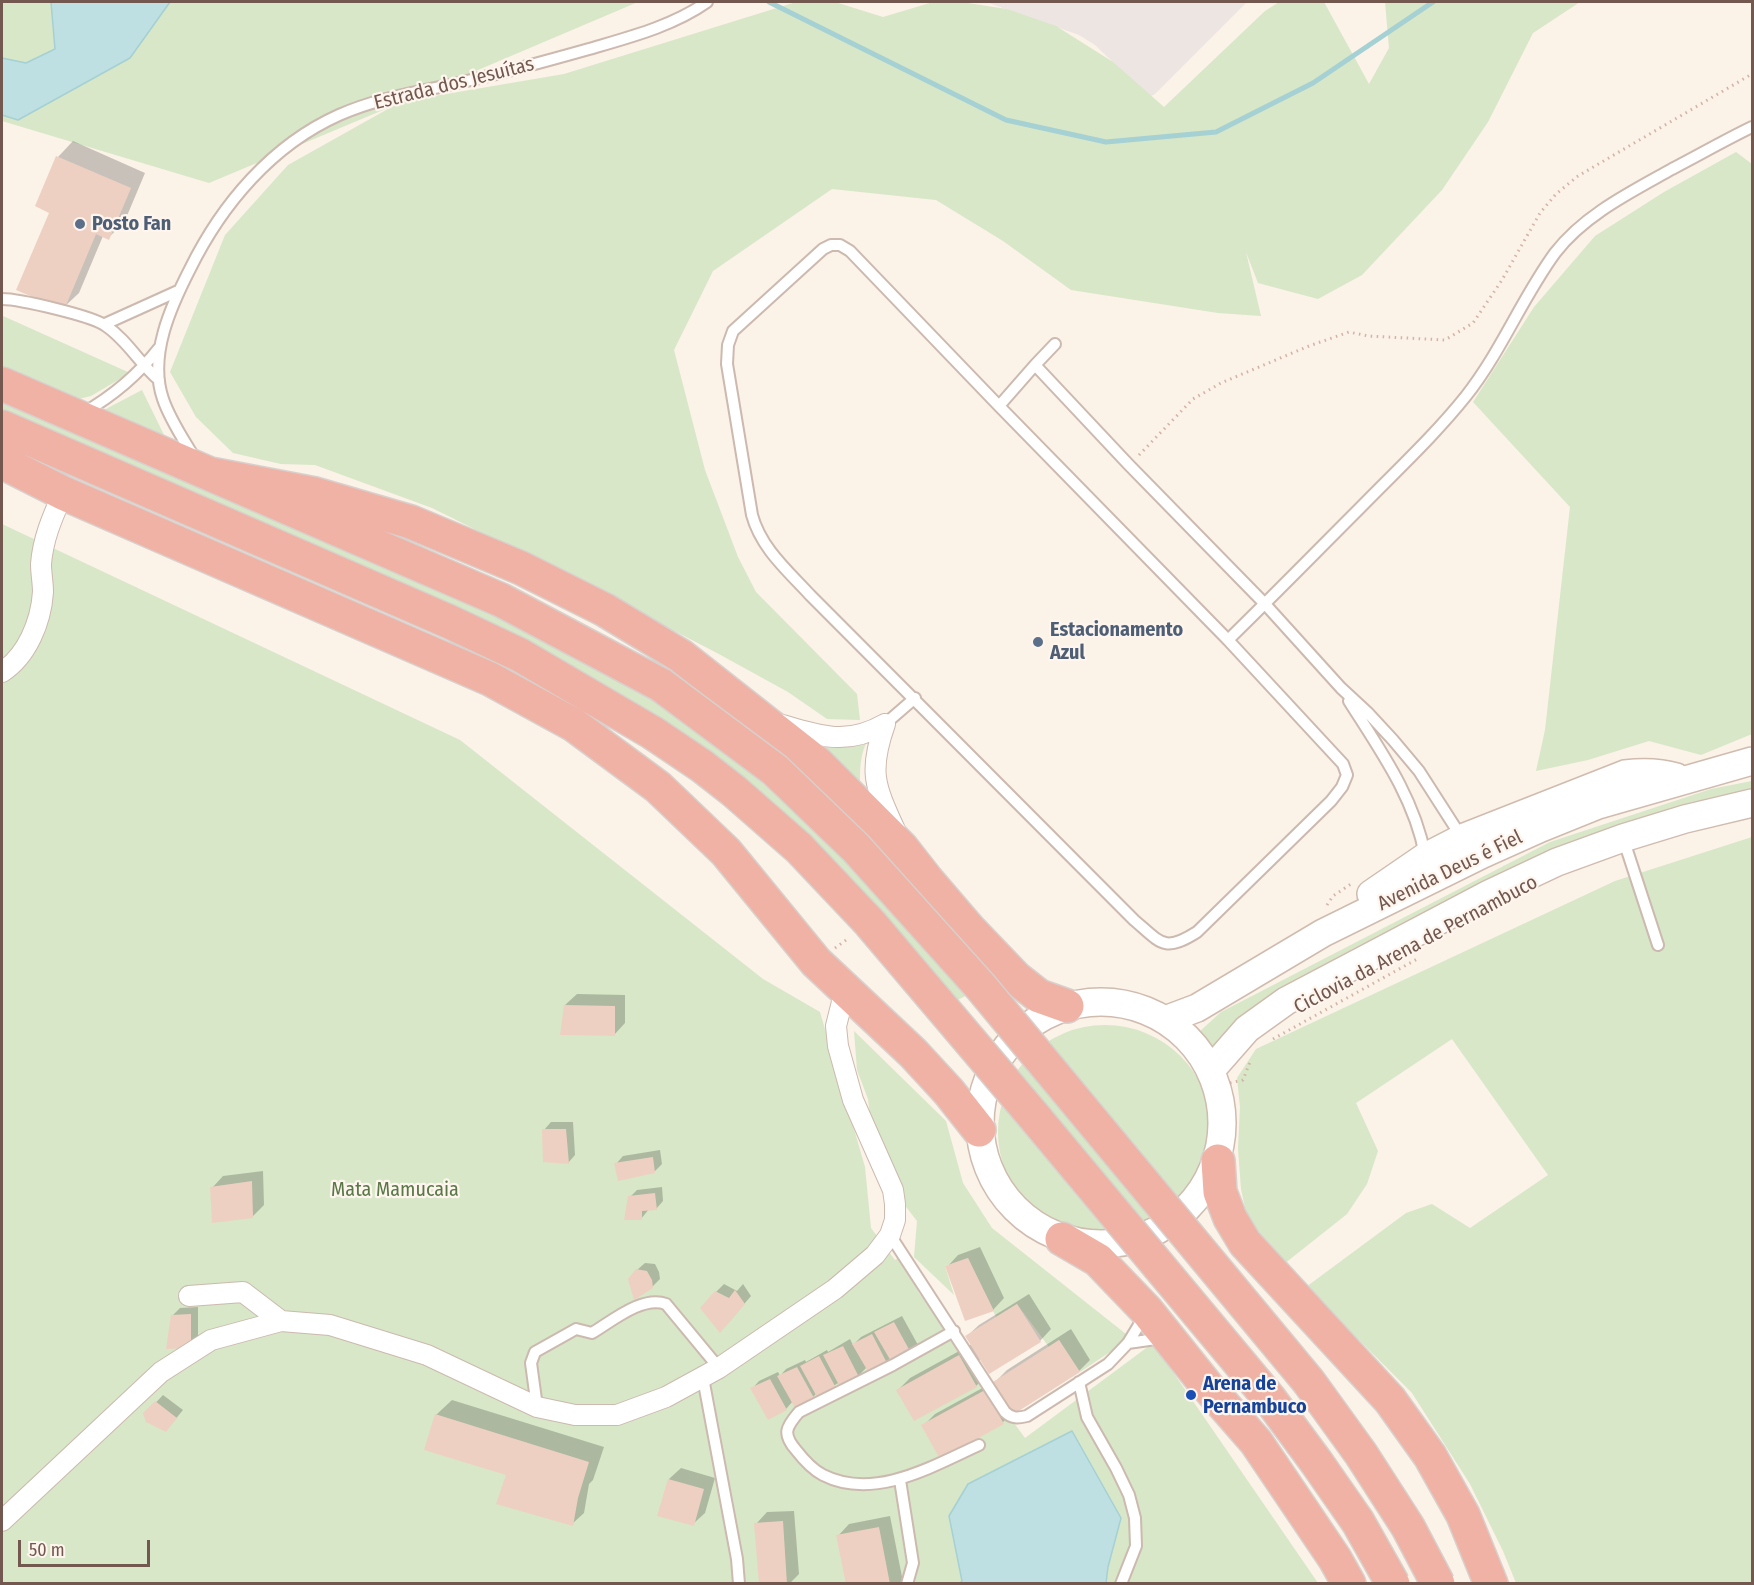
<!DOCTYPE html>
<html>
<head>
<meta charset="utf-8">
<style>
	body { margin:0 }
	#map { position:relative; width:1754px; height:1585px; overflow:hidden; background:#fbf2e8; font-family:"Fira Sans Condensed",sans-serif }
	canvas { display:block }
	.frame { position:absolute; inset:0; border:3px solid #72584e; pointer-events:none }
	.scale { position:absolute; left:18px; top:1540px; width:132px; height:27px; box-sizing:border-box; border:3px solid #72584e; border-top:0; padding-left:8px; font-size:18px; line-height:21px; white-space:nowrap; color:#72584e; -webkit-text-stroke:4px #fef6ee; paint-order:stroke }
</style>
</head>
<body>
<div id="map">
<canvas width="1754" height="1585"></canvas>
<div class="frame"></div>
<div class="scale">50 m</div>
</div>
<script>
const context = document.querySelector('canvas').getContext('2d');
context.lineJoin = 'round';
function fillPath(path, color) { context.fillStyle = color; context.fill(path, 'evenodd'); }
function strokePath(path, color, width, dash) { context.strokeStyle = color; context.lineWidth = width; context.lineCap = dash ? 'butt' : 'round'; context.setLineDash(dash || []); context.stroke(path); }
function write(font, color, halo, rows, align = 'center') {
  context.font = font + ' "Fira Sans Condensed",sans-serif'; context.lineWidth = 4.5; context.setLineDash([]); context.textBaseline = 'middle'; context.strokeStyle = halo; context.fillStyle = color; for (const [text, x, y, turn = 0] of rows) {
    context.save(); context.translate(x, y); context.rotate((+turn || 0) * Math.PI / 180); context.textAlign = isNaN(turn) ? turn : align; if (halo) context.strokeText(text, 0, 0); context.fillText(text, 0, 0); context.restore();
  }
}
fillPath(new Path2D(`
	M986,2H1247L1155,94L1151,96L1145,93L1095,45L1079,35Z`), '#ece5e1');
fillPath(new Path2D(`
	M2,2H638L405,101L564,74L796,2H835L883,17L933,2H961L1007,9L1056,26L1113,62L1164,107L1265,11L1279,2H1324L1369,84L1389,48L1385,2H1580L1533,33L1488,122L1442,190L1362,275L1318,299L1258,283L1246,252L1261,316L1218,313L1071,290L1003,241L936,200L832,189L713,271L674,350L705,470L738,557L756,592L857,694L860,720L827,719L788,692L717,653L553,568L432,508L315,465L281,464L233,453L196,417L170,372L225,235L288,165L395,105L209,183L2,121Z
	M1736,152L1752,164V734L1701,755L1649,741L1588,760L1536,771L1545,730L1570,507L1473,402L1534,307L1595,236L1664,192Z
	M3,316L130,373L91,396L66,402L2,374Z
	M142,390L167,441L102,411Z
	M2,400L538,629L633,680L790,801L969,994L952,1003L707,758L2,419Z
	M2,524L460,740L763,979L820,1012L865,1167L871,1228L895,1260L900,1257L919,1293L1025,1438L1153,1343L1318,1583H2Z
	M867,741C860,756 860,768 860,784L819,744Z
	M1752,781V805L1484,893L1215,1055L1198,1033L1221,1012L1550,842L1711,789Z
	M1752,837V1583H1516L1503,1551L1470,1484L1412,1393L1306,1287L1406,1213L1432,1204L1470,1228L1548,1175L1452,1039L1356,1103L1378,1151L1367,1184L1347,1214L1284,1264L1247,1217L1241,1189L1238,1149L1240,1107L1237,1078L1256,1049L1615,881Z
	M998 1132a107 107 0 1 1 214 0a107 107 0 1 1-214 0Z
	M854,1031L946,1121L963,1183L992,1228L1131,1338L1080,1372L1059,1340L1049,1347L1017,1304L996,1317L968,1258L945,1266L954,1295L914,1257L917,1221L893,1190L874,1148L868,1099L857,1070Z`), '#d7e7c7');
const water = new Path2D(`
	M51,2H170L130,58L18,120L2,115V58L26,63L55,49Z
	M1072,1431L1121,1518L1108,1567L1106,1583H960L962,1581L949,1516L968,1484Z`);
fillPath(water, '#bee0e3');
strokePath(water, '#a5d0d4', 1.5);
fillPath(new Path2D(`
	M73,141L145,173L124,223L108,238L103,236L79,293L63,308L51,212L58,157Z
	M577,994L625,995V1023L614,1035L565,1005Z
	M551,1122H573L575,1155L568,1163L544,1130Z
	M660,1150L662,1164L655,1171L616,1164L623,1156Z
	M263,1171L264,1205L252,1217L212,1188L223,1176Z
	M662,1187L663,1201L656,1209H649L641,1219L630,1197L637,1190Z
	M980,1247L1004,1298L993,1310L947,1267L958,1255Z
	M645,1263L655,1264L659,1272L660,1279L652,1287L637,1270Z
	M724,1284L737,1291L743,1284L751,1296L728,1323L716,1292Z
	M1029,1294L1051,1329L1040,1341L979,1360L987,1375L976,1386L898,1390L910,1378L972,1344L967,1336L979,1325Z
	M198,1307V1339L191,1347L173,1315L180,1308Z
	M902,1316L918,1345L910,1352L887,1364L867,1367L858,1376L841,1385L840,1382L818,1395L817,1393L813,1397L793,1401L786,1409L752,1389L759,1381L778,1372L780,1376L786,1369L805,1360L806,1362L827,1350L828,1352L850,1339L853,1345L861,1337Z
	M1071,1329L1090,1360L1079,1371L1014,1411L1003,1422L923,1426L935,1414L997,1380L1007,1370Z
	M163,1395L183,1410L173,1422L145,1414Z
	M452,1400L604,1447L593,1480L589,1484L584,1513L572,1524L436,1415Z
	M681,1468L715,1478L705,1513L693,1524L669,1479Z
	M794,1511L799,1574L789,1584H761L756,1524L767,1512Z
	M890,1516L903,1582L902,1584H848L838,1536L849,1524Z`), '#0003');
strokePath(new Path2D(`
	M769,2L1006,120L1106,142L1216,132L1313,83L1433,2`), '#a5d0d4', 5);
fillPath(new Path2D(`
	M56,156L131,188L109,240L96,234L64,310L16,290L49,213L35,206Z
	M564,1005L615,1006V1036L560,1035Z
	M542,1129H566L569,1164L543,1162Z
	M653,1157L655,1173L618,1181L614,1163Z
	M252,1181L253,1218L212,1223L210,1187Z
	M655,1193L657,1210L642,1211V1220H624L628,1196Z
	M968,1258L994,1311L965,1321L945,1266Z
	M636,1269L647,1271L652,1280L653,1288L634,1300L628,1279Z
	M735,1290L745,1304L720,1333L700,1308L715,1291L729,1298Z
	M1017,1304L1041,1342L989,1374L965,1336Z
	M191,1314V1348L166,1349L171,1315Z
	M894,1322L911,1353L892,1363L874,1332Z
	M872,1334L888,1365L870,1375L852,1344Z
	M1059,1340L1080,1372L1014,1414L993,1382Z
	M843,1346L859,1377L840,1387L823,1355Z
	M959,1355L977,1387L914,1421L896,1390Z
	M819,1356L836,1388L817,1397L800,1366Z
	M797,1367L814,1398L795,1408L777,1376Z
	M770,1379L787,1410L768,1420L750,1388Z
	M985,1390L1004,1424L940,1459L921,1425Z
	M155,1401L177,1418L166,1432L146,1422L143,1413Z
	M435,1414L589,1462L578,1498L573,1526L496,1504L506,1475L424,1450Z
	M668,1479L704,1489L694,1526L657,1516Z
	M783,1521L787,1584H759L754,1523Z
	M879,1527L890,1584H846L836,1535Z`), '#eed0c2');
const lane = new Path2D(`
	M831,245H840L850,251L999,406L1228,640L1343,764L1347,775L1342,787L1331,801L1197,932C1164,953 1161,943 1134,920L810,595C787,570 761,548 752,515L727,364L728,345L733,331L823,249Z
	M2,299C19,299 93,316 106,326C127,340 140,364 159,380
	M105,324L178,291
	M1035,365L1055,344
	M999,406L1035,365L1129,465L1265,604L1341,688L1368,713L1393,740L1419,771L1462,838
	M83,413C113,396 137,376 159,348
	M195,459C184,440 170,420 163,399C148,356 171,306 190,269C222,204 272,145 339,115C382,96 426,91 471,80C511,71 550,60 589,49C630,37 673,26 707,2
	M1228,640C1273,596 1316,552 1360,508C1396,471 1434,436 1466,396C1501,352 1522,298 1555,253C1584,215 1631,192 1672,169C1699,155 1725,140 1752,127
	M1349,701C1380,750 1414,797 1425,855
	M885,724L915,698
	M1623,838L1658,945
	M890,1235L1005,1412C1012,1419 1018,1418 1027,1416L1108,1364L1128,1343L1145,1315
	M954,1331L893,1365L799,1412C786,1427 782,1434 796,1450C803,1459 813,1470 823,1475C874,1501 933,1466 979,1445
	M1128,1343L1163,1338
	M703,1378L737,1559L739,1584
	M1079,1382L1087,1417L1116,1468L1129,1495L1135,1518L1136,1546L1121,1584
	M537,1407L531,1363L535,1352L576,1329L592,1333C612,1321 643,1295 666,1304L719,1368
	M900,1480L913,1563L907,1584`);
const street = new Path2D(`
	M2,672C27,656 41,622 43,592C43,583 41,573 41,564C43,538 53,516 63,493
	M778,724C820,735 844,747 885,724
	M885,724C868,772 875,786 895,830
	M189,1296L243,1292L281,1321
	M2,1521L161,1372L211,1340L281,1321L330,1325L427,1355L537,1407L575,1415H617L666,1397L719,1368L835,1289L875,1255L890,1235L895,1220V1204L893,1190L853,1100L838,1046L836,1026L845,990`);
const secondary = new Path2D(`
	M1371,894L1425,857L1462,838L1625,774C1643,772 1659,772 1676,777
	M980 1123a121 121 0 1 1 242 0a121 121 0 1 1-242 0Z
	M1165,1020L1197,1008L1323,933L1483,854L1541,828L1598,805L1752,761
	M1211,1070L1247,1029L1286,1001L1489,894L1557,862L1623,838L1685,819L1752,803`);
const highway = new Path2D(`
	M2,384L501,600L661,685
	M2,427L450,622L520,655L653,733
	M2,462L63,493L490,679L574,725L658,787L726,852L816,962L913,1053L949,1092L979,1130
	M210,474L315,494L411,522L521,568L605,610L681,656L817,763L902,848L927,880L969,929L1016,978L1039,996L1067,1006
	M1218,1161L1220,1192L1230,1218L1245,1243L1390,1400L1430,1456L1463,1515L1491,1584
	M1062,1239L1098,1260L1147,1311L1207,1386L1256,1442L1335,1559L1349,1584`);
strokePath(lane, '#ccb9af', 14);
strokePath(street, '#ccb9af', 22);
strokePath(secondary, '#d0bbaf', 30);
strokePath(highway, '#d8d0cd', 36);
strokePath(new Path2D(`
	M1139,455L1193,399L1221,383L1309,346L1349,332L1368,336L1445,340L1473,323L1502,280L1540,213L1556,194L1578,176L1752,74
	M1327,905L1333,896L1351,884
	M835,948L849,938
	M1087,992C1109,988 1133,994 1154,1001
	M1273,1039L1419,958
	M1230,1083L1243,1080L1250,1062`), '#d3b3a5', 3, [1.5, 4.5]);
strokePath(lane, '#fff', 10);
strokePath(street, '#fff', 20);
strokePath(secondary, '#fff', 27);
strokePath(highway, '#efb2a4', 33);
const highwayBridge = new Path2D(`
	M661,685L775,770L856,848L981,987L1309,1382L1361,1454L1408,1527L1438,1584
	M653,733L702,766L734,791L799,848L870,923L1032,1114L1269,1398L1317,1463L1358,1522L1393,1584`);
strokePath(highwayBridge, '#d8d0cd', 36, []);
strokePath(highwayBridge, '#efb2a4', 33);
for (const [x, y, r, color] of [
	[80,224,6,"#5c6f8a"],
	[1038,642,6,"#5c6f8a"],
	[1191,1395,6,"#1a4fb4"]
]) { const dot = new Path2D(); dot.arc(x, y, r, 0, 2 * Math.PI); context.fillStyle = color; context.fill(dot); strokePath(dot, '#fef6ee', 2); }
write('20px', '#72584e', '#fef6ee', [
	["Estrada dos Jesuítas",454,84,-14],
	["Avenida Deus é Fiel",1450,871,-26],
	["Ciclovia da Arena de Pernambuco",1416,945,-28]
]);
write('bold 20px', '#4e5e75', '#fef6ee', [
	["Posto Fan",92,224],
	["Estacionamento",1050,630],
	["Azul",1050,653]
], 'left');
write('20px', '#597847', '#fef6ee', [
	["Mata Mamucaia",395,1190]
]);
write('bold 20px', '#164399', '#fef6ee', [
	["Arena de",1203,1384],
	["Pernambuco",1203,1407]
], 'left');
</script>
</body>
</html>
